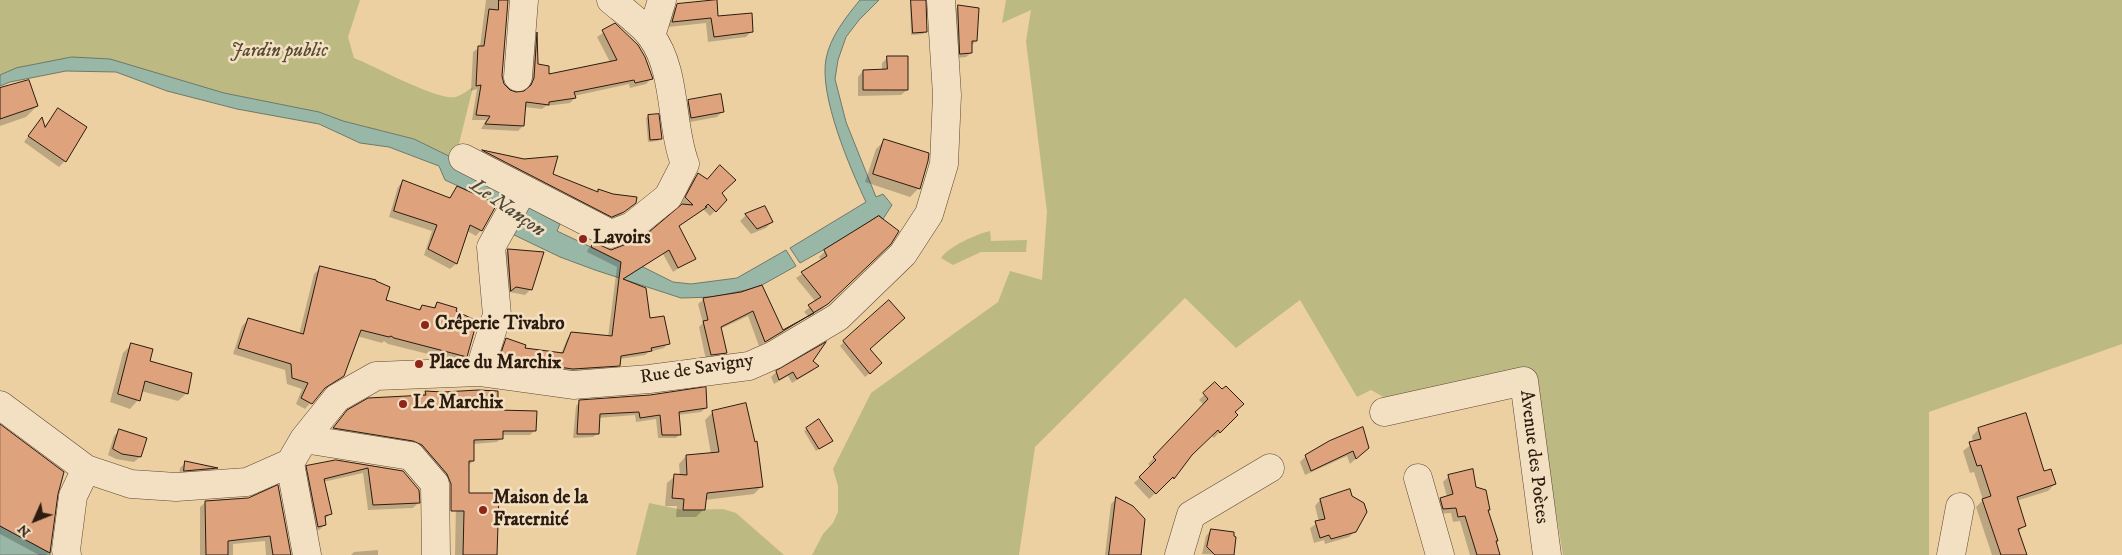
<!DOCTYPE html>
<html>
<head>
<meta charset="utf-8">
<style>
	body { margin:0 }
	#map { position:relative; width:2122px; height:555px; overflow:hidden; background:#ecd0a2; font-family:"IM FELL DW Pica",serif }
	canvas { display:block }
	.north { position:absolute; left:10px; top:495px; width:50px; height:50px; -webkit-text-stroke:4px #f3e0c3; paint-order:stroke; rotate:226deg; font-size:14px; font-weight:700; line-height:20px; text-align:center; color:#2c1b0f }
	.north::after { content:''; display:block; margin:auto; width:18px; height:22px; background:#2c1b0f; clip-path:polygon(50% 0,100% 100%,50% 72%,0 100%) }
</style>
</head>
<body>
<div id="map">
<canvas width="2122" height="555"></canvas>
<div class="north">N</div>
</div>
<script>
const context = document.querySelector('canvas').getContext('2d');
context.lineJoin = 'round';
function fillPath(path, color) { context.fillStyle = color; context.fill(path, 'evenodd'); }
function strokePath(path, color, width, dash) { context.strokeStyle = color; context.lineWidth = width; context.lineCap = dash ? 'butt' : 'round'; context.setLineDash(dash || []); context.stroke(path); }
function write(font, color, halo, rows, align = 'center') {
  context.font = font + ' "IM FELL DW Pica",serif'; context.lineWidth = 5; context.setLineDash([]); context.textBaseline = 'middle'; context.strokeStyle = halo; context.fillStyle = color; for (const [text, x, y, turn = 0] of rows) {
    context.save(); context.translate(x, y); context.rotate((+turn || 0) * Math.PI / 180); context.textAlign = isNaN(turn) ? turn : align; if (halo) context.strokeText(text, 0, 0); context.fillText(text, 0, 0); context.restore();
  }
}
fillPath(new Path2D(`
	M0,0H360L348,37L354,58C375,66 437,101 456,97C462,95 468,90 473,87L457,152L455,159L414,139L263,101L224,93L116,67L63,64L0,80Z
	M1006,0H2122V344L1929,412V555H1563L1533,375L1396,404L1371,390L1357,397L1300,300L1236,348L1185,298L1035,447L1019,555H812L823,534L833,523L838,512V486L833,469L871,393L998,302L1010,271L1042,280L1047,212L1026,41L1031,10L1002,23Z
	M990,231L991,241L1027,240L1026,252H981L953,265L941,258C949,246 977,234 990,231Z
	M649,503L683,510L723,509L736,513L784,555H636Z`), '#bcba82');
const water = new Path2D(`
	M860,0H879L859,20L846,37L838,60L835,79L846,122L876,197L883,194L892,205L883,219L879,215L850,235L800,263L790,248L866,202C850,168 819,96 826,59C830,37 846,17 860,0Z
	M72,57L110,59L224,93L319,112L343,121L414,139L455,159L511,197L504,207L445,180L439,166L389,147L360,143L319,124L237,109L167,91L116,72L66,71L10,82L0,86V75L16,68Z
	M528,207L560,224L557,231L616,259L635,263L673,282L691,284L737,278L786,250L796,266L762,285L746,290L713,297L681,298L595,270L560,257L510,233Z
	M0,526L50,553V555H0Z`);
fillPath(water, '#99b7a7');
strokePath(water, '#6d796a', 1);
fillPath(new Path2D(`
	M486,0H507L501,76L503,85L509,91L516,94L527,91L532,38L536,35L537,65L548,76L610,62L597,37L615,25L651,79L646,84L630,88L629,84L574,96L575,98L570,103L546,106L542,109L524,107L523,126L518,131L481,129L486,120H472L477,89L471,91L473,52L480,47Z
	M910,0H924L926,31L923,34L911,35Z
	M678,5L717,17L752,31L746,37L708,42L706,23L668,27L672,11Z
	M958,6L976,41L971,46V53L966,57L956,58L954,11Z
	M887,58L907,90L901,95L858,96V77L863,71L882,70V63Z
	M0,91L37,106L26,117L0,126Z
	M689,101L722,112L717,117L685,123L683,107Z
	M59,110L65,161L59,167L24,142L41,119L44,127Z
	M648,116L661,138L658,141L648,142L646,118Z
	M885,140L919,188L910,197L865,182L876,149Z
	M482,151L523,160L551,174L597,193L599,191L630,207L619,216L607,221L479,155Z
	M698,175L720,193L726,200L710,216L703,209L678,227L694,258L673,272L663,254L622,280L649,320L668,343L664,348L649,352L645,355L620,359L619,365L614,370L568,374L495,364L502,344L507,339L523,349L561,354L567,339L572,333L608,337L617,267L587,252L588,249L593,244L610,251L642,239L683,205L681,203L693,179Z
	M403,181L449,199L457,187L481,230L476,236L467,231L456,264L450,269L424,255L432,231L389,217L398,187Z
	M764,207L772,222L766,228L751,234L740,221L746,215Z
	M879,217L890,243L822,309L809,317L804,312L816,302L796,278L822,261L819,257L825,251Z
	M508,250L531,289L525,295L509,292L505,295L503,256Z
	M320,268L384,301L418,310L422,306L432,309L437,303L466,356L460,362L388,344L384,341L382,343L357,336L343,375L320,392L305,409L296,404L302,389L287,384L285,370L233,354L242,326L248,320L299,335L314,274Z
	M761,287L783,332L808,318L759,346L748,316L720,329L725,353L720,358L706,360L699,327L703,323L698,304L704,299L742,293Z
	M844,342L868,349L877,367L865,377L840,346Z
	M131,345L148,362L187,393L178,401L141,391L138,400L130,409L110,402L123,353Z
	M822,346L811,362L817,366L812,371L792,383L788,376L774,384L771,377L776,372Z
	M1215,384L1236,415L1214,438L1211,435L1190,455L1173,478L1149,499L1134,483L1151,467L1148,464L1204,405L1199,400Z
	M426,392L497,411L535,430L530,435H502V438L497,442L473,444V461L469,465L453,463L449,482L445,485L330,432L343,416L421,396Z
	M650,396L706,408L701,412L678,415L680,434L676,438H658L656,419L636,422L635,415L598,418V433L593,437L573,438L576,406L580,401Z
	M713,412L762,486L754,494L705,500L704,509L696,517H676L677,506H665L667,483L675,476H680L679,464L686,456L711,454L705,420Z
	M807,429L829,443L816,451L804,431Z
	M1363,429L1362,453L1350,464L1347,456L1305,475L1300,462L1306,456Z
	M1979,429L2043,473L2055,484L2048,491L2016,501L2024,526L2018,532L2025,555H1992L1976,507L1983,500L1974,472L1970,473L1963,451L1973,443L1972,436Z
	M119,431L140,457L134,462L116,459L108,455L114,436Z
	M0,454L56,494L48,553L46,555H39L0,534Z
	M336,461L402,472L418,503L413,508L368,510L363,473L323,482L330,514L324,520L325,525L319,530L312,532L302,473L307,467Z
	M186,462L215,469L211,474L179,476L180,468Z
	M1449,476L1475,488L1489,510L1487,511L1498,555H1470L1460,521L1453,522L1451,513L1437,514L1435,505L1441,499L1447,497L1443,482Z
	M1349,490L1355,531L1349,537L1325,544L1324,540L1314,543L1310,528L1319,522L1315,506L1320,500Z
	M465,494L495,555H455L456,503Z
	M249,499L290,555H266L265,541L233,544V555H200V507L206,502Z
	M1116,499L1140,555H1105L1111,504Z
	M1211,530L1232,555L1202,554L1206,536Z
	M378,550V555H351L354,552Z`), '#0003');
const building = new Path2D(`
	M499,0H508L502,76L504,84L510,90L516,92L524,91L531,85L534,78L537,32L538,64L549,66V74L617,60L602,30L615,23L638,45L645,57L653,79L635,83L634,80L574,92L576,98L549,102V105L526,102L524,126L485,124L490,116L476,115L481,85L476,86L478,46H484L489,9L498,10Z
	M717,0L718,16L752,13L753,32L714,37L711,18L672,22L677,4Z
	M911,0H926L927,32L913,33Z
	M958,5L979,8L977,41H972V53L960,54Z
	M887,56H908V90H863V70L887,69Z
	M29,80L38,106L0,119V88Z
	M721,94L724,112L691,118L688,100Z
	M58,108L87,127L66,162L28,136L42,117L45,127Z
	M659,114L662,139L650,140L648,115Z
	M884,139L929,153L928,161L920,189L873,174Z
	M482,150L524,159L558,156L553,174L598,192V189L613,194L637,197L636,203L624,212L612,217Z
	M720,165L736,180L722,193L727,200L716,212L708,204L705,207H707L679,226L696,259L678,268L669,250L623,279L646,288L650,318L664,316L670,344L651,348L652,351L621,356L620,366L573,369L499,359L506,338L526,345L525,348L563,353L571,332L612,336L621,262L591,247L593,242L611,250L642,238L682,204L693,205L685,197L698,173L707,179Z
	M403,180L450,198L457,186L497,204L482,231L470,225L457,264L428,249L437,225L394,211Z
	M765,206L773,222L757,229L745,214Z
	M879,216L899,231L891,244L828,304L765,342L753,311L721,327L727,353L711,355L703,321L708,320L703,298L741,292L762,285L783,330L814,313L808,305L821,297L801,272L827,256L824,250Z
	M508,249L544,252L532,290L516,287L511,291Z
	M320,266L376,280V281L390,287L386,300L420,310L422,305L435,308L437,302L457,308L456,311L477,321L467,357L394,338L391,336L389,337L361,330L344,376L325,388L312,404L301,398L308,383L292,378L291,364L238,348L248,318L303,334Z
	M889,300L905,318L870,349L882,363L870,374L843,341Z
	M826,342L813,361L819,366L797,379L793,372L779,380L776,371Z
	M131,343L153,349L150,361L192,373L188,394L145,381L140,401L118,394Z
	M1215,382L1222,389L1226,386L1244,404L1235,412L1238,415L1220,433L1218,430L1192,455L1174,479L1173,477L1156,494L1139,477L1156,460L1153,457L1208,399L1203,393Z
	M706,387L707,408L679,412L681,435H662L660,415L640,418L639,412L600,414L599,434H577L579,400L650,395Z
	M479,390L498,391V410L537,411L536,431H503V439L474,440V461H469V493H499L497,555H463L464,511H451V484L447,474L422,445L413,441L333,428L347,410L368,398L426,395L425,391L443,392Z
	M746,403L755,442L757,441L763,487L707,493L705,510H683L684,499L672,498L674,474L687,475L686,455L719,452L712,411Z
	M2026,413L2044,471L2051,469L2056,484L2017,497L2026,526L2018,529L2027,555H2001L1982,499L1991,496L1981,465L1977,466L1969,442L1981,439L1978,428Z
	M819,419L833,441L819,449L806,428Z
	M0,424L64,472L58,494L50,553L0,526Z
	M1363,427L1369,448L1356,459L1353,451L1311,471L1305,455L1329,441Z
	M119,429L147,438L141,457L122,454L113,449Z
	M336,460L403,471L419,490L420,503L373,505L368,468L324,479L332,514L325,516L326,525L318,527L306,466Z
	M185,461L218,468L184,471Z
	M1473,469L1476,487L1486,490L1490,510H1488L1498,541H1496L1500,555H1477L1465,516L1458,517L1456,508L1443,509L1440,498L1453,494L1448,475Z
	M278,485L291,555H273L270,536L228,541V555H206L205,501L248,498Z
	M1350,489L1352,496L1364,503L1367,512L1356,532L1331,539L1329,535L1320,538L1315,521L1325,519L1320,499Z
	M1116,497L1133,506L1145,519L1141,555H1109Z
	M1211,529L1234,532V536L1236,537L1234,555H1215L1207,547Z`);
fillPath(building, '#dea27d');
strokePath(building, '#2c1b0f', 1);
const minor = new Path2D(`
	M651,36L662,0
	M518,77L524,0
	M463,158L611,234L632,226L668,197L685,164C670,124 677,71 651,36C641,23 624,11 611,0
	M479,372L497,315L491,247L523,190
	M0,405L86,469L131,484L176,487L247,482L290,463
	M1384,412L1524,381L1547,555
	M304,439L411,456L435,484L436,555
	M290,463L304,439L337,398L376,376L479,372L573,385L649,379L749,366L774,355L838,317L903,254L929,214L944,164L947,95L941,0
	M290,463L307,555
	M1418,478L1440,555
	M67,555L66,550L73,496L86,469
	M1179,555L1191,515L1270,468
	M1951,555L1960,507`);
strokePath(minor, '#5c4834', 29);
strokePath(minor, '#f3e0c3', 28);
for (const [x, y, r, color] of [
	[583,239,5,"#8f2418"],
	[425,325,5,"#8f2418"],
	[419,364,5,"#8f2418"],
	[403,404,5,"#8f2418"],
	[483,510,5,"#8f2418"]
]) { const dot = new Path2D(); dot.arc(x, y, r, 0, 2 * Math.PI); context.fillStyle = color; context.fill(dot); strokePath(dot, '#f3e0c3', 2); }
write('italic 19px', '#574b32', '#f3e0c3', [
	["Jardin public",279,52]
]);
write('bold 19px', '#2c1b0f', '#f3e0c3', [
	["Lavoirs",593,239],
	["Crêperie Tivabro",435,325],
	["Place du Marchix",429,364],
	["Le Marchix",413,404],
	["Maison de la",493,499],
	["Fraternité",493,521]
], 'left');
write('19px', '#2c1b0f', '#f3e0c3', [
	["Rue de Savigny",697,370,-9],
	["Avenue des Poètes",1533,457,83]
]);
write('italic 20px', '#4d4a3d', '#f3e0c3', [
	["Le Nançon",507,209,35]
]);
</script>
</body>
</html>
